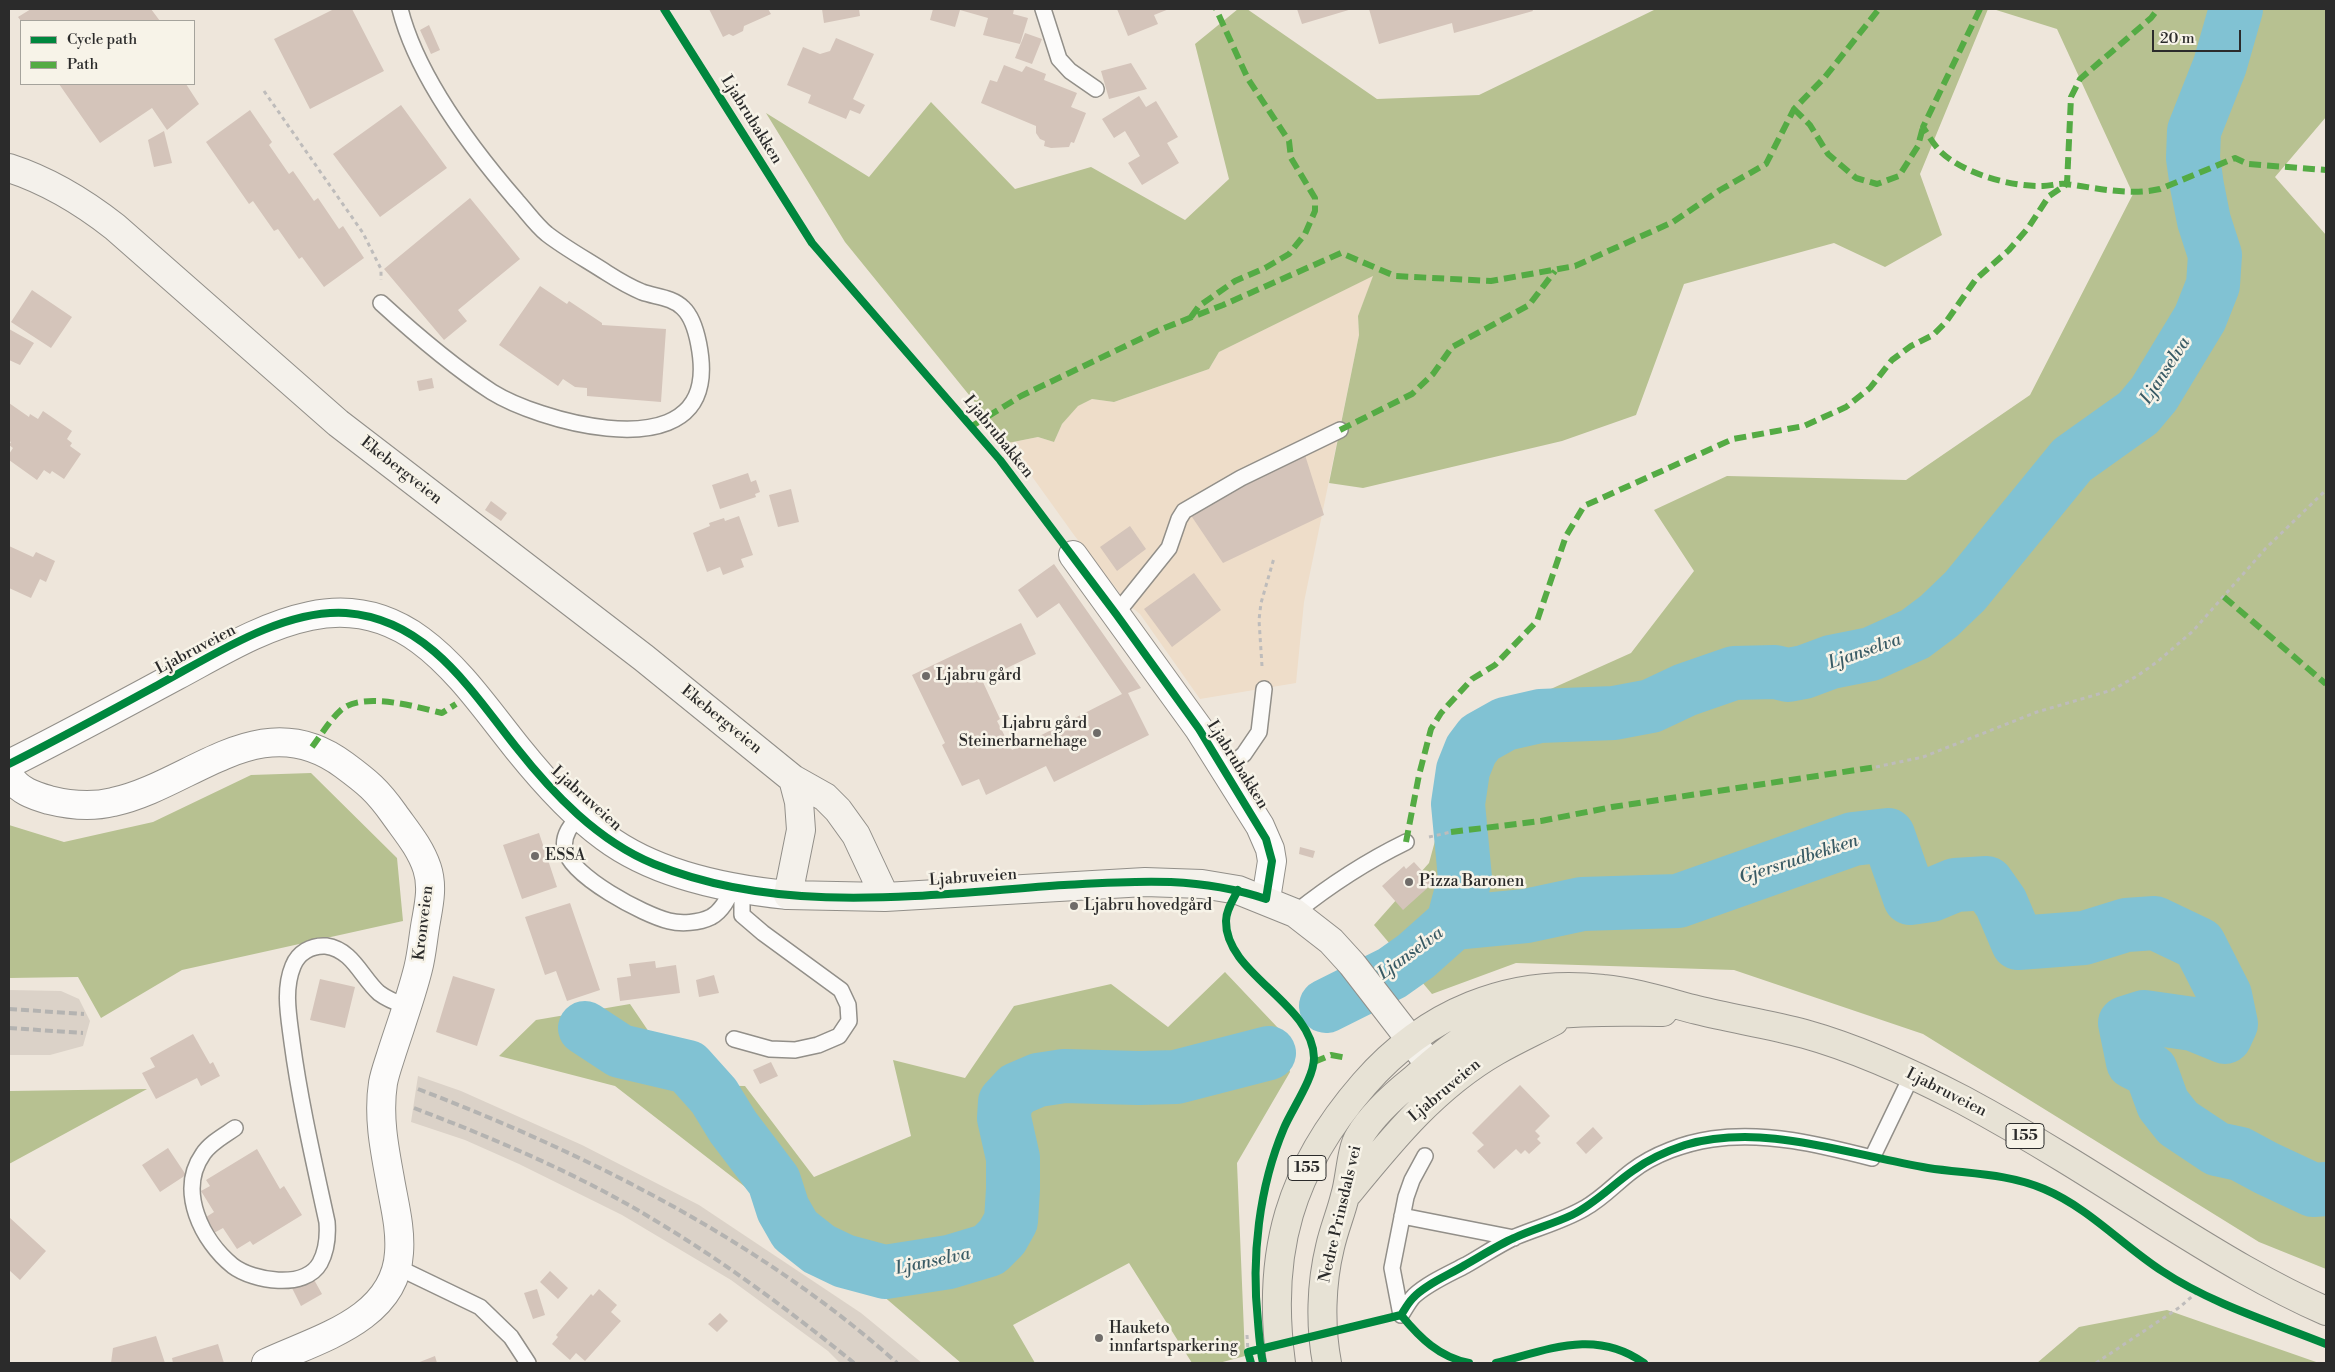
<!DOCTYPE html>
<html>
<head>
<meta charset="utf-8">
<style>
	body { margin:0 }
	#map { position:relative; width:2335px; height:1372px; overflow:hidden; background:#eee6db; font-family:"Libre Bodoni",serif }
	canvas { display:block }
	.frame { position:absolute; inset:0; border:10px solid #2b2b2b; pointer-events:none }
	.legend { position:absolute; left:20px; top:20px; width:175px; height:65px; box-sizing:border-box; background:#f7f3e8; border:1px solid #a5a39c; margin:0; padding:6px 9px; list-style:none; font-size:15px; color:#2b2b2b }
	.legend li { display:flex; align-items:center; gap:10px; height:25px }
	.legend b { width:25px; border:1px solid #a5a39c }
	.scale { position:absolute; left:2152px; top:30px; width:89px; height:22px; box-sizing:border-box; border:2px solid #2b2b2b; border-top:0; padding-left:6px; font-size:15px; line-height:18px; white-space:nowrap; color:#2b2b2b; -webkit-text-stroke:4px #f7f3e8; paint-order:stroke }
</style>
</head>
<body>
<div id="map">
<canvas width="2335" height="1372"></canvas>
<div class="frame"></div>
<ul class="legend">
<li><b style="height:6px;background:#00873e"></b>Cycle path</li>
<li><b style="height:6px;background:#54ab44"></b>Path</li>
</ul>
<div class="scale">20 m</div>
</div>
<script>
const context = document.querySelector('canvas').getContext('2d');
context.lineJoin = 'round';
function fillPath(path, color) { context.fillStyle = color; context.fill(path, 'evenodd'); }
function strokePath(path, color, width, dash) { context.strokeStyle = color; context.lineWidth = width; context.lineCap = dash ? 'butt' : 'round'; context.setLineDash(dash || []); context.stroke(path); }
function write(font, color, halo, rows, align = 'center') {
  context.font = font + ' "Libre Bodoni",serif'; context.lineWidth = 5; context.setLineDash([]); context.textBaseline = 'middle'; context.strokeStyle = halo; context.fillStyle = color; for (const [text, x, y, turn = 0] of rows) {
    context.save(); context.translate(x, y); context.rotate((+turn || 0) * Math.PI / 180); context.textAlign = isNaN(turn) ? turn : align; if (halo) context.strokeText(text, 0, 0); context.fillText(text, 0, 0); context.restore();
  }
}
fillPath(new Path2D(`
	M1374,275L1358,316L1359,335L1304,602L1296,683L1200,699L1140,614L1130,606L1074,535L1008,443L1038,437L1054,442L1062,424L1077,406L1092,399L1114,402L1209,369L1219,352Z`), '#eeddc9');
fillPath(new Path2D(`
	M9,990L61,991L79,999L90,1021L83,1046L50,1055H9Z
	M418,1076L461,1091L582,1145L699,1205L861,1313L922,1363H840L828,1351L731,1280L622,1215L519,1164L465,1140L411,1122Z`), '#dbd2c8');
fillPath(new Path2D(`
	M1238,9H1247L1377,99L1479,95L1656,9H1988L1920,174L1942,235L1885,267L1834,243L1684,284L1636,415L1562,441L1363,488L1329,483L1359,335L1358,316L1373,276L1219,352L1209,369L1114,402L1092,399L1078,406L1062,424L1054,442L1038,437L1008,443L845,242L766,113L869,177L931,102L1015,189L1091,167L1185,220L1229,179L1195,44Z
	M1993,9H2326V117L2275,177L2326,235V1269L2259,1242L1923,1034L1734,970L1516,963L1432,994L1374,925L1429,863L1466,727L1631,653L1694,571L1654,510L1727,476L1906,480L2030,395L2133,194L2057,29Z
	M311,773L397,858L403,921L182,970L101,1018L78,977L9,978V825L64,842L153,822L251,775Z
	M1225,972L1279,1029L1290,1072L1237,1163L1245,1356L1219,1363H1192L1129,1263L1013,1325L1035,1363H961L860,1276L615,1086L499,1056L536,1020L630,1004L685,1085L745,1086L814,1177L911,1136L893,1060L965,1078L1014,1006L1111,984L1168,1027Z
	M147,1089L9,1164V1091Z
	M2167,1310L2319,1363H2037L2079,1327Z`), '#b7c191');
strokePath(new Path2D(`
	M1453,923L1526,916L1582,904L1678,901L1853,839L1888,835L1910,898L1931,895L1955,885L1987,883L2001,903L2018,943L2084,938L2126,925L2155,923L2199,944L2225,995L2231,1024L2225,1037L2193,1024L2144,1017L2125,1023L2133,1062L2151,1071L2163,1104L2178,1123L2217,1149L2240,1154L2266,1168L2313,1190L2326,1189
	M1326,1006L1392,973L1416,956L1453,923L1465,878L1458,804L1463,770L1471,750L1480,738L1505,724L1540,716L1614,713L1651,706L1685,690L1734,673L1775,672L1788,675L1804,672L1831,662L1871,654L1915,634L1939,616L1965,591L2072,460L2138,413L2154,394L2200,318L2213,285L2215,255L2204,221L2197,186L2193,158L2194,131L2220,65L2236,9
	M585,1028L620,1051L688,1067L714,1096L733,1127L774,1181L783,1209L795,1230L819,1249L844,1261L885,1272L949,1262L989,1250L1002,1237L1011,1221L1013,1189V1158L1004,1118L1005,1102L1017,1089L1038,1080L1064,1076L1139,1078L1176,1077L1269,1053`), '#81c2d3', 54);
fillPath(new Path2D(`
	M31,9H151L160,21H21L18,17Z
	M334,9H352L384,71L310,109L274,39Z
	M709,9H768L771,14L744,26L743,31L733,36L729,34L723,37Z
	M822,9H859L860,16L824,23Z
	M933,9H1014L1013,14L1028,18L1020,44L983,35L988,18L960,10L955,27L930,20Z
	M1117,9H1169L1154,15L1158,24L1128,36Z
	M1297,9H1352L1302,24Z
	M1369,9H1532L1533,11L1454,33L1452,23L1379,44Z
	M429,25L440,50L431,54L420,30Z
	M1025,33L1042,39L1032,64L1015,58Z
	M836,38L874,54L853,99L865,105L860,114L850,110L846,119L808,103L811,95L787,85L803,47L820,54L830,51Z
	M1131,63L1147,89L1109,99L1101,71Z
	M1004,65L1022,72L1026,66L1046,74L1044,80L1077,93L1071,107L1086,113L1074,143L1071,142L1069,147L1051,148L1044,146L1045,141L1040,139L1036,133V126L981,103L990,80L997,82Z
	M59,84H186L199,104L167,130L152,108L100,143Z
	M1139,96L1146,107L1156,101L1178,137L1167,143L1179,163L1142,185L1128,163L1140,156L1125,131L1114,138L1102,119Z
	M401,105L447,168L380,217L333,154Z
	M250,110L272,142L269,145L289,174L293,171L314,201L318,198L339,229L343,226L364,258L324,287L302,257L299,259L278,229L274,231L253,201L249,204L206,142Z
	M164,131L172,163L154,167L148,140Z
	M470,198L520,259L458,310L467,321L444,340L384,269Z
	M540,286L567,304L569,301L602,323V325L666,329L661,402L587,396V388L575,387L563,379L558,386L499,345Z
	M32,290L72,317L51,348L11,322Z
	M9,329L34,343L20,365L9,360Z
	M432,378L434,388L419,391L417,381Z
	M9,403L29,417L30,414L38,419L43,411L72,431L67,439L72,443L70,446L81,454L64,479L52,471L50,474L44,470L37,480L9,460V454L13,448L9,445L11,442L9,441Z
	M1305,455L1324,515L1223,563L1188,511Z
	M748,473L751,482L756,480L760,492L755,494L756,497L720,509L712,485Z
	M791,489L799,522L778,527L769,495Z
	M491,501L507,513L501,521L485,510Z
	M739,516L753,555L741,559L744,567L723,575L720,567L707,572L693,533L710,526L709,523L724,518L725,521Z
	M1130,526L1146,549L1117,571L1100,547Z
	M9,546L33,557L36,552L55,561L46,582L40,579L31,598L9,588Z
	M1054,564L1141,688L1128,693L1149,735L1054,782L1046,766L986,795L979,779L962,786L942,745L945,743L912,675L1021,623L1036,654L982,680L1000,719L997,721L1012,750L1122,694L1059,603L1037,618L1018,590Z
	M1194,573L1221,610L1172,647L1144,609Z
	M539,833L557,887L522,899L503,845Z
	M1300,847L1315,851L1313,858L1299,854Z
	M1414,862L1433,883L1403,910L1382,886L1404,866L1406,869Z
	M570,903L600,990L567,1001L556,971L545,975L525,917Z
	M655,961L656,968L676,965L680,993L620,1001L617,978L631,976L629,964Z
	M714,975L719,993L699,997L696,980Z
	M453,976L495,989L477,1046L436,1032Z
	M320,979L355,987L345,1028L310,1020Z
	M193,1034L210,1064L213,1062L220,1076L201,1086L197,1078L156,1099L142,1073L155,1067L150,1058Z
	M771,1062L778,1076L760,1084L753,1070Z
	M1520,1085L1550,1116L1535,1131L1540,1136L1537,1139L1541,1143L1529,1154L1525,1150L1521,1154L1516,1149L1494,1169L1477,1151L1484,1145L1472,1133Z
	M1593,1127L1603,1138L1586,1154L1576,1143Z
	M168,1148L186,1175L160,1192L142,1165Z
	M257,1149L280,1189L284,1186L302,1215L253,1245L250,1241L237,1249L223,1228L212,1234L203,1219L214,1212L201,1191L210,1186L206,1180Z
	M9,1217L46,1251L20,1280L9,1270Z
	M550,1271L568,1288L558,1299L540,1282Z
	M312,1276L322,1294L301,1306L292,1288Z
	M537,1289L545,1315L533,1319L524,1293Z
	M599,1289L617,1305L611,1312L621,1321L585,1361L576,1353L570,1360L552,1344L558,1337L556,1335L591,1294L593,1296Z
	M720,1313L728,1321L717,1332L708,1324Z
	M156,1336L165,1363H111L113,1348Z
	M218,1344L224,1363H173L172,1358Z
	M435,1356L437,1363H417Z`), '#d4c4ba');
const service = new Path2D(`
	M1043,9L1059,59L1070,71L1096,89
	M381,303C416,335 452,366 492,392C537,420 685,463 700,384C704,364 698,322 683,308C672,297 656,297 642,292C630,287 618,280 607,273C587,260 565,248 547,234C536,225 527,212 517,201C472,149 417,76 400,9
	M1116,614L1169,548L1179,519L1184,511L1241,478L1340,430
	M1226,770L1244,754L1259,732L1264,689
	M580,815C572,824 562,835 565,849C570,876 644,915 669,921C681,924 699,923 711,917C722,911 728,899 733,887
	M1295,913C1330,885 1365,862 1406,842
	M734,1039L770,1049L795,1050L818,1045L839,1036L849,1021L848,1005L841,990L763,933L742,915V889
	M235,1128C225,1135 210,1143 203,1154C177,1191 202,1241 233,1266C253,1281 305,1290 320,1263C327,1250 328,1235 327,1222C314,1162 300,1102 292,1042C289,1018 283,990 293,966C298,953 311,945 326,946C353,950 361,977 379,993C387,999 397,1003 406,1006
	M1402,1216L1514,1238
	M397,1267L480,1307L511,1337L528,1363
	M1401,1315C1405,1309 1409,1301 1414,1296C1428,1283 1449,1274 1466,1265C1482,1256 1498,1245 1515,1237C1539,1227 1563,1221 1585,1208C1603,1198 1616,1183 1632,1171C1654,1154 1685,1143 1712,1139C1766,1131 1821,1145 1872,1158L1912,1075
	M1401,1315L1392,1268L1406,1197L1412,1180L1425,1156`);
const minor = new Path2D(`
	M1073,555L1199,729L1260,826L1270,849L1272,861L1266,899
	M9,776C20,791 32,795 49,800C69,805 93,807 113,802C192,785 261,703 344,765C367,782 377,790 394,814C406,831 420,847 427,868C433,886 429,904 426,921C423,937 422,954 418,969C411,997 401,1024 392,1052C389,1062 385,1072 383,1083C378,1115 384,1147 390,1179C394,1203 401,1228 399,1253C395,1320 317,1339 266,1363`);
const tertiary = new Path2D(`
	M9,764C65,736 120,706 176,676C219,653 262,626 310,616C411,594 464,682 518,749C543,780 572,813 605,837C656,875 726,889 788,895`);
const secondary = new Path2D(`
	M9,168C49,181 82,201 115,227L338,423L644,658L793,779L825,797L838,810L856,835L885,897
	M793,779L799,802L801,830L788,895L885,897L1145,882L1202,884L1238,890L1295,913L1331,941L1352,964L1430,1065`);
const primary = new Path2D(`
	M1348,1193C1392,1139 1435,1086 1496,1051C1515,1040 1535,1031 1554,1021
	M1281,1363C1266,1252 1290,1169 1364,1084C1426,1013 1509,978 1603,989C1635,992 1666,1002 1697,1010C1733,1019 1769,1024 1805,1034C1859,1049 1913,1074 1963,1100C2032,1137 2098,1179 2164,1221C2217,1254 2269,1286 2326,1311
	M1327,1363C1320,1326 1321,1284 1330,1247C1334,1229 1341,1213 1345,1196C1350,1181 1351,1149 1359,1137C1372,1115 1393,1096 1413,1080C1429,1066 1445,1051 1463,1040C1523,1007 1598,1012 1663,1012`);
strokePath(service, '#928f89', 18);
strokePath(minor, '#928f89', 30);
strokePath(tertiary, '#928f89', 30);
strokePath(secondary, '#928f89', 30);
strokePath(primary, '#928f89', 30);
strokePath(new Path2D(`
	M264,91L363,233L381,269V280
	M1262,666L1259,620L1261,603L1274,558
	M1876,767L1923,757L2037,712L2112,690L2137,676L2157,662L2193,631L2266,548L2326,490
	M1429,837L1451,832
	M1247,1335L1248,1352
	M2096,1363L2180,1307L2198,1291`), '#bebcbb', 3, [4, 4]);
strokePath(service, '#fcfbfa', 15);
strokePath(minor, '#fcfbfa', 28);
strokePath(tertiary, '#fcfbfa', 28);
strokePath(secondary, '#f4f1eb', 28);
strokePath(primary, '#e7e2d5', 28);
strokePath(new Path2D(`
	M9,1009L84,1014
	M9,1028L83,1033
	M418,1089C587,1154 761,1241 897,1363
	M414,1108C495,1139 576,1173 651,1218C723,1261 789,1310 854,1363`), '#b4b3b1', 4, [8, 4]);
strokePath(new Path2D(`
	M1251,1363L1248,1352L1385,1319`), '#bebcbb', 3, [4, 4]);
strokePath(new Path2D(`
	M1980,9L1923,127C1928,135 1934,145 1941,152C1964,174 2012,187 2043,186C2051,186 2058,183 2066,184C2097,188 2129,196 2160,189L2235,158L2248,164L2326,170
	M1794,109L1810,125L1828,154L1856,178L1877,184L1899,176L1918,146L1923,127
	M1191,317L1199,306L1235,281L1265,268L1289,254L1305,234L1315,211V198L1291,158L1289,141L1248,79L1216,9
	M972,426L1021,396L1159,330L1223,305L1341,253L1395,276L1491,281L1575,266L1673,222L1720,190L1766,164L1794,109L1825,77L1879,9
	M1340,430L1412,394L1433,374L1452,347L1529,305L1555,271
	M2224,597L2326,684
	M312,747C321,735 330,720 341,710C363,691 417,707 442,713L456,704
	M1451,832L1541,821L1612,807L1876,767
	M1406,842L1419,775L1431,729L1441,713L1472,679L1495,665L1537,621L1566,536L1584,506L1733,439L1804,426L1846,407L1870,388L1892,360L1911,346L1933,335L1946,322L1976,279L2009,250L2028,228L2049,196L2067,184L2071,97L2080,79L2151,18L2158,9
	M1314,1062L1331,1055L1347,1058`), '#54ab44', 6, [12, 6]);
strokePath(new Path2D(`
	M9,764C59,739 108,712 158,685C212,656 282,609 346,613C427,619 470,689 516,747C553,794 598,841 654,864C784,917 929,894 1064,885C1135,881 1197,876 1266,899L1272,861L1266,839L1199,729L1116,614L1000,460L812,243L664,9
	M1238,890C1233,900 1226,910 1226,921C1225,974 1313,1003 1314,1058C1314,1078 1292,1109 1284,1128C1259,1187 1251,1258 1258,1322C1259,1335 1260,1350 1263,1363
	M1401,1315C1420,1338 1439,1357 1469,1363
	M1251,1363L1248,1352L1401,1315C1405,1309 1408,1303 1413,1298C1426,1284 1449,1275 1465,1265C1481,1256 1498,1245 1514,1238C1533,1229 1553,1224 1572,1215C1596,1203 1612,1185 1634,1170C1649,1159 1667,1151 1685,1145C1764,1122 1849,1155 1928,1168C1967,1174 2007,1173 2044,1189C2089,1208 2122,1245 2162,1271C2212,1304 2271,1322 2326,1344
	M1496,1363C1548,1350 1595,1328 1644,1363`), '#00873e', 8);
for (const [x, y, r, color] of [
	[926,676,5,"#6f6c69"],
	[1097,733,5,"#6f6c69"],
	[535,856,5,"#6f6c69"],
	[1409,882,5,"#6f6c69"],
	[1074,906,5,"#6f6c69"],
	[1099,1338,5,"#6f6c69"]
]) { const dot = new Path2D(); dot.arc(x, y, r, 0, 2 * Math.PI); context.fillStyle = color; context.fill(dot); strokePath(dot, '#f7f3e8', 2); }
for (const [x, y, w] of [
	[2025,1136,38],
	[1307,1168,38]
]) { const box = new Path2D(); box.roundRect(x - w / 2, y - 12.5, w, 25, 4); context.fillStyle = '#f7f3e8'; context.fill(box); strokePath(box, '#2b2b2b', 1); }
write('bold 15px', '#2b2b2b', null, [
	["155",2025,1136],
	["155",1307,1168]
]);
write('16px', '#2b2b2b', '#f7f3e8', [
	["Ljabrubakken",751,120,58],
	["Ljabrubakken",998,437,51],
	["Ekebergveien",401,471,38],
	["Ljabruveien",196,650,-28],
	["Ekebergveien",721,720,39],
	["Ljabrubakken",1237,765,58],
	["Ljabruveien",586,799,42],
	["Ljabruveien",973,878,-4],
	["Kronveien",424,923,-83],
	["Ljabruveien",1445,1091,-40],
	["Ljabruveien",1946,1093,27],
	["Nedre Prinsdals vei",1341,1214,-77]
]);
write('16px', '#2b2b2b', '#f7f3e8', [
	["Ljabru gård",936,676],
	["Ljabru gård",1087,724,"right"],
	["Steinerbarnehage",1087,742,"right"],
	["ESSA",545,856],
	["Pizza Baronen",1419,882],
	["Ljabru hovedgård",1084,906],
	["Hauketo",1109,1329],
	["innfartsparkering",1109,1347]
], 'left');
write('italic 18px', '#395b65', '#f7f3e8', [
	["Ljanselva",2166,371,-57],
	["Ljanselva",1865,652,-19],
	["Gjersrudbekken",1799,860,-18],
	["Ljanselva",1411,954,-36],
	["Ljanselva",933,1262,-12]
]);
</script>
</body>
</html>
